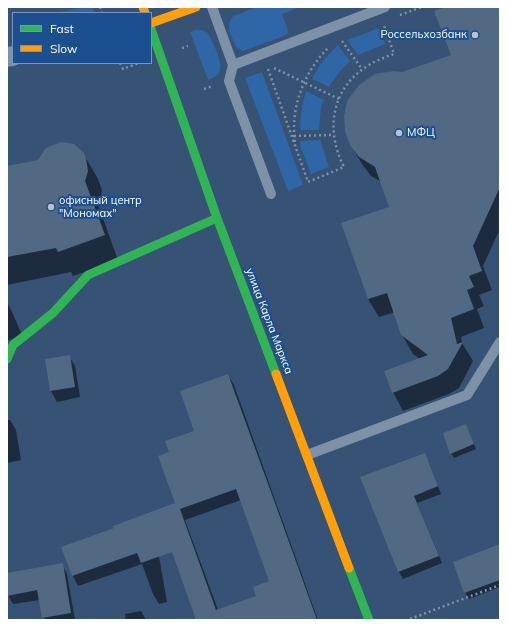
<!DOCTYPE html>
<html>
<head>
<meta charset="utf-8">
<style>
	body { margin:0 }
	#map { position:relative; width:507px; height:627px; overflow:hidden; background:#365274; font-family:Mulish,sans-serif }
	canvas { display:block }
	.frame { position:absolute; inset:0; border:8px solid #fff; pointer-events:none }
	.legend { position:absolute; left:12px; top:12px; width:140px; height:52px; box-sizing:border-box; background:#1b4f8f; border:1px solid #7695bc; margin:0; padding:5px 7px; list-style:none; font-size:12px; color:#fff }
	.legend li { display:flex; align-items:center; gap:8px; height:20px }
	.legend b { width:20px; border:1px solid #7695bc }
</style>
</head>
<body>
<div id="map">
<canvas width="507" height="627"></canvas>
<div class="frame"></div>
<ul class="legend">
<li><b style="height:5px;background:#30b455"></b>Fast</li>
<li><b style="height:5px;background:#ff9f0a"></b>Slow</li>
</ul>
</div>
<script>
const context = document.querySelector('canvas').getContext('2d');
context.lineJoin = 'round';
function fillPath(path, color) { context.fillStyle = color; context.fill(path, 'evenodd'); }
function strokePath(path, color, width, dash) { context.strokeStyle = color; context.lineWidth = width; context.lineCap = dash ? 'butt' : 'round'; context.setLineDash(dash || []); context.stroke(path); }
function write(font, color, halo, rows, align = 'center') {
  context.font = font + ' Mulish,sans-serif'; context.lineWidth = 4; context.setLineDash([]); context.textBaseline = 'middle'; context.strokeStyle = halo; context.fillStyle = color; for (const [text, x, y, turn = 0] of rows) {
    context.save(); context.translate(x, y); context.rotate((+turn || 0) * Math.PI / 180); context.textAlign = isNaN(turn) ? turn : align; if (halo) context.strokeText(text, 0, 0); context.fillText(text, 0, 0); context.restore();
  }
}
fillPath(new Path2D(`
	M86,7H92L94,13H55Z
	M257,7H301L282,14L287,27L288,33L284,36L243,51L236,47L229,31V23L233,16Z
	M379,28L385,44L358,55L347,40Z
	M195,30H202L208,33C212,41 223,62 220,70C219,76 213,78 208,80L190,32Z
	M338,45L350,61L341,70L329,87L312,79C318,65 328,55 338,45Z
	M262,72L303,185L288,191L245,78Z
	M306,91L324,100L321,107L319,130H300C300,117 302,104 306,91Z
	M320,140L329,167L311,174L301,148L300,141Z`), '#2f66a5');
fillPath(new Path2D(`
	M449,7H500V229L483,266L492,290L479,295L484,306L477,309L484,328L461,337L462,343L473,361L459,388L449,394L403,411L393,392L420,359L413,354L402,335L395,312L379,317L368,299L391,207L382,182L371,176L362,164L351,145L402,73L452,56Z
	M83,153L98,179L102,190L99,207L118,260L73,276L71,272L7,285V167Z
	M7,302L12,312L22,335L7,341Z
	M69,356L75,366L80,397L57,402L51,391L46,359Z
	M228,375L234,385L318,620H198L171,547L158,551L167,602L159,604L153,594L142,564L78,586L73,576L63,547L115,529L176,503L170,453L196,432ZM241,500L271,582L257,596L218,610L185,520Z
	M7,420H10L16,430L21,460L7,463Z
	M466,425L476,449L454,458L451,453Z
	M428,461L441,494L417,503L442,563L403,579L399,572L362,478Z
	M500,545V587L469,599L465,592Z
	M62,565L67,574L75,620H45L40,600L13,604L8,595L7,574Z
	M141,611L146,620H126L125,614Z`), '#0007');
fillPath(new Path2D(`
	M446,7H500V187L473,246L482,271L469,276L474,287L467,290L474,309L451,318L457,344L463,342L448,369L438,376L392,393L384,371L428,355L401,335L387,293L368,299L341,223L389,207L375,167L359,157L350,145L345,131L344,116L347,101L359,85L375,74L394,71L402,72L451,55L434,11Z
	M62,142L74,144L84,153L86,158L88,171L85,181L105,235L58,252L56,248L7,257V166L38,160L45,149L50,146Z
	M70,355L75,387L50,391L45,359Z
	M228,374L271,492L317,620H195V617L172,552L141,563L137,553L72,576L61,547L114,528L113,526L175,503L158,456L169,452L165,441L194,431L180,391ZM236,489L269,581L253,587L256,596L216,610L180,509Z
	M466,424L474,444L450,454L443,433Z
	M425,453L438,486L414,496L439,556L398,572L360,477Z
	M500,544V580L464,593L453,562Z
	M63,563L71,613L42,618L37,590L7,596V573Z`), '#526984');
strokePath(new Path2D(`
	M100,7L102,13
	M400,15L422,7
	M342,41L362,69
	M182,48L188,46
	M120,63L123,69L139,63
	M274,68L339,99
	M268,69L308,182L344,167C325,130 331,88 369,65C377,60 386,57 394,54L384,26
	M204,89L213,86
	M294,136L333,135
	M295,142C290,108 304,72 328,48
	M410,619L500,585`), '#7d92a8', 2.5, [2, 3]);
strokePath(new Path2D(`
	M212,7L233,65L385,7
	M233,65L229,81L271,194
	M307,455L467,395L500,342`), '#7d92a8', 10);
strokePath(new Path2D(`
	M7,57L13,56`), '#7d92a8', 20);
strokePath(new Path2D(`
	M151,29L217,218L276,374
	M7,359L13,345L53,313L88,275L217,218
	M349,568L369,620`), '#30b455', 9);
strokePath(new Path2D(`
	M143,7L145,13
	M151,23L196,7
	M276,374L349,568`), '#ff9f0a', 9);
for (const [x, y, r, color] of [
	[475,35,4,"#b9c2ce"],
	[399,133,4,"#b9c2ce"],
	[51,207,4,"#b9c2ce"]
]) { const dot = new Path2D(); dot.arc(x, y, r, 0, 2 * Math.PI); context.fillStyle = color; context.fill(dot); strokePath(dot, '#1b4f8f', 1.5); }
write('11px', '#fff', '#1b4f8f', [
	["Россельхозбанк",467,35,"right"],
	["МФЦ",407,133],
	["офисный центр",59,201],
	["\"Мономах\"",59,214]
], 'left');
write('11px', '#fff', '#1b4f8f', [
	["улица Карла Маркса",269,321,69]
]);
</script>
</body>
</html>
